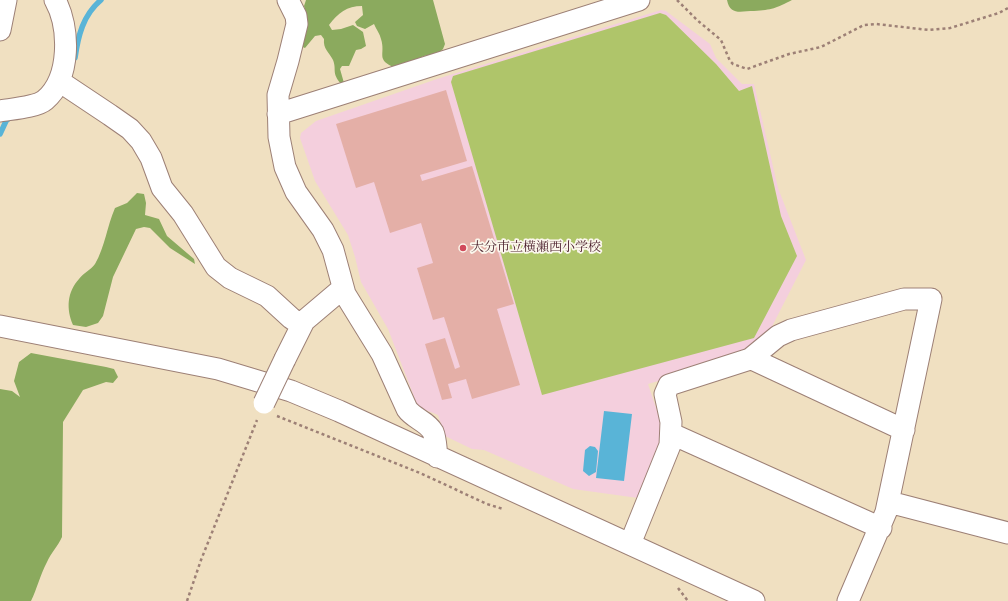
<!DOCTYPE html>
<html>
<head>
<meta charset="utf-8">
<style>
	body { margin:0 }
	canvas { display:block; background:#f0e0c1 }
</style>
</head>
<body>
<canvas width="1008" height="601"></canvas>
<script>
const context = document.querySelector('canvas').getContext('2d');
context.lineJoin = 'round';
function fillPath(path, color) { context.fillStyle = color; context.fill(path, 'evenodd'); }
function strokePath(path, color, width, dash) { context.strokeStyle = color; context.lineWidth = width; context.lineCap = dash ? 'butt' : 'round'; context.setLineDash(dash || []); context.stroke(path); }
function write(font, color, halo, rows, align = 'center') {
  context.font = font + ' "Gentium Book Plus","Noto Serif JP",serif'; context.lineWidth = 3.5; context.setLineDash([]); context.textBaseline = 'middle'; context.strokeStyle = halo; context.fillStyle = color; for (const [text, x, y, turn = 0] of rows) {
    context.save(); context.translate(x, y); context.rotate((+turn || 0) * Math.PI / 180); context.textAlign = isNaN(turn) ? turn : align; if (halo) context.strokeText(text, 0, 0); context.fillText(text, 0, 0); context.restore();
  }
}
fillPath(new Path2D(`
	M661,10L666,11L710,44L716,58L742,84H754L778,188L806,260L762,346L744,356L648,384L661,423L660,442L638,498L573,489L484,450L472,449L445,436L438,415L418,407L388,329L361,282L355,257L348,235L315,181L300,138L301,133L316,121L437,79Z`), '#f4cfdd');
fillPath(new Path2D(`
	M660,13L666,15L716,64L739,91L752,86L781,216L797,256L754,338L542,395L451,82L453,76Z`), '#afc56a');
fillPath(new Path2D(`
	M306,0H433L445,44L443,49L438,54L424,56L395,68C375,59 386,55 381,39C380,34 376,29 374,24L365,29L357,26L355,22L363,15L362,6C347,6 338,13 329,25L332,30L341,29L353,25L363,32L366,46L361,49L356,50L349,66H342L340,69L344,83L341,84C331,72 337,70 333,60C329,52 323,49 324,39L321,35L315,36L305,48L300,46L307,17L304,6Z
	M727,0H792C776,8 772,10 754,11C741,11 730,16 727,0Z
	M137,193L144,194L146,203L145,215L159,219L167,236L194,259L195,264L170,248L150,228L144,227L136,229L113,277L103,316L98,323L86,327L73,325C66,309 67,292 79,279C83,273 91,270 95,264C105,247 107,226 115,208L127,203Z
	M31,353L106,367L114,369L118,377L113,383L106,382L83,390L63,422L62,537C58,546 51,553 47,562C40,575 37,589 31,601H0V389L12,391L20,397L14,381L19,362Z`), '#8baa5e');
fillPath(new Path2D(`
	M604,411L632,414L624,481L596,478Z
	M590,446L595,447L598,451L596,472L589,476L583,471L585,450Z`), '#59b4d7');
strokePath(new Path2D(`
	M75,58C78,36 83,15 101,0
	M0,134L6,121L12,116`), '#59b4d7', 5.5);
fillPath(new Path2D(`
	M446,90L467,161L420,175L422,181L472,166L514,304L497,309L520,385L472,399L466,379L448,384L452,398L442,400L425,344L445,338L455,369L460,367L444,317L433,320L417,268L433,263L421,223L390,233L374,182L356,188L336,124Z`), '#e4afa7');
const minor = new Path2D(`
	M288,0L296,16L297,24L288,61L278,95L279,137L285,167L296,192L323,230L333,250L345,294L382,354L407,409C413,418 428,422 433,432C436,439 436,449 437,457
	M0,30L6,0
	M59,81L110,115L130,129L141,141L151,158L162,188L183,214L216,267L230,278L267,296L291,318L301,325
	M0,111C11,109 37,107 45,100C71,78 70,27 55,0
	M278,114L639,0
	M0,326L218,369L291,391L339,411L754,601
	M285,359L304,321L343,288
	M752,359L904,430
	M672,434L881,528
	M889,502L1008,533
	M630,544L670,445L671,422L665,394L669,385L750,359L778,336L791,330L904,299H931L886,512L848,601`);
strokePath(minor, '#9d8076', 23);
strokePath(new Path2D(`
	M677,0L697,20L721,40L730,61L733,64L747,69L789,54L821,47L864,25L876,24L929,30L950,28L999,13L1008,8
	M277,416L420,473L487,504L503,509
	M678,588L688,601
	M187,601L201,560L257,420`), '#9d8076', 2.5, [3, 3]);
strokePath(minor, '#fff', 21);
const minorBridge = new Path2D(`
	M264,403L285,359`);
strokePath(minorBridge, '#9d8076', 23, []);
strokePath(minorBridge, '#fff', 21);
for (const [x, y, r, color] of [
	[463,248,4,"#d1495b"]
]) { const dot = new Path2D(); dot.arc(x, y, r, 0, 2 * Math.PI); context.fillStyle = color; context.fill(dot); strokePath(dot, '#fbf7ec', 1.5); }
write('13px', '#4a1f2b', '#fbf7ec', [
	["大分市立横瀬西小学校",471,248]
], 'left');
</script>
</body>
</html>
